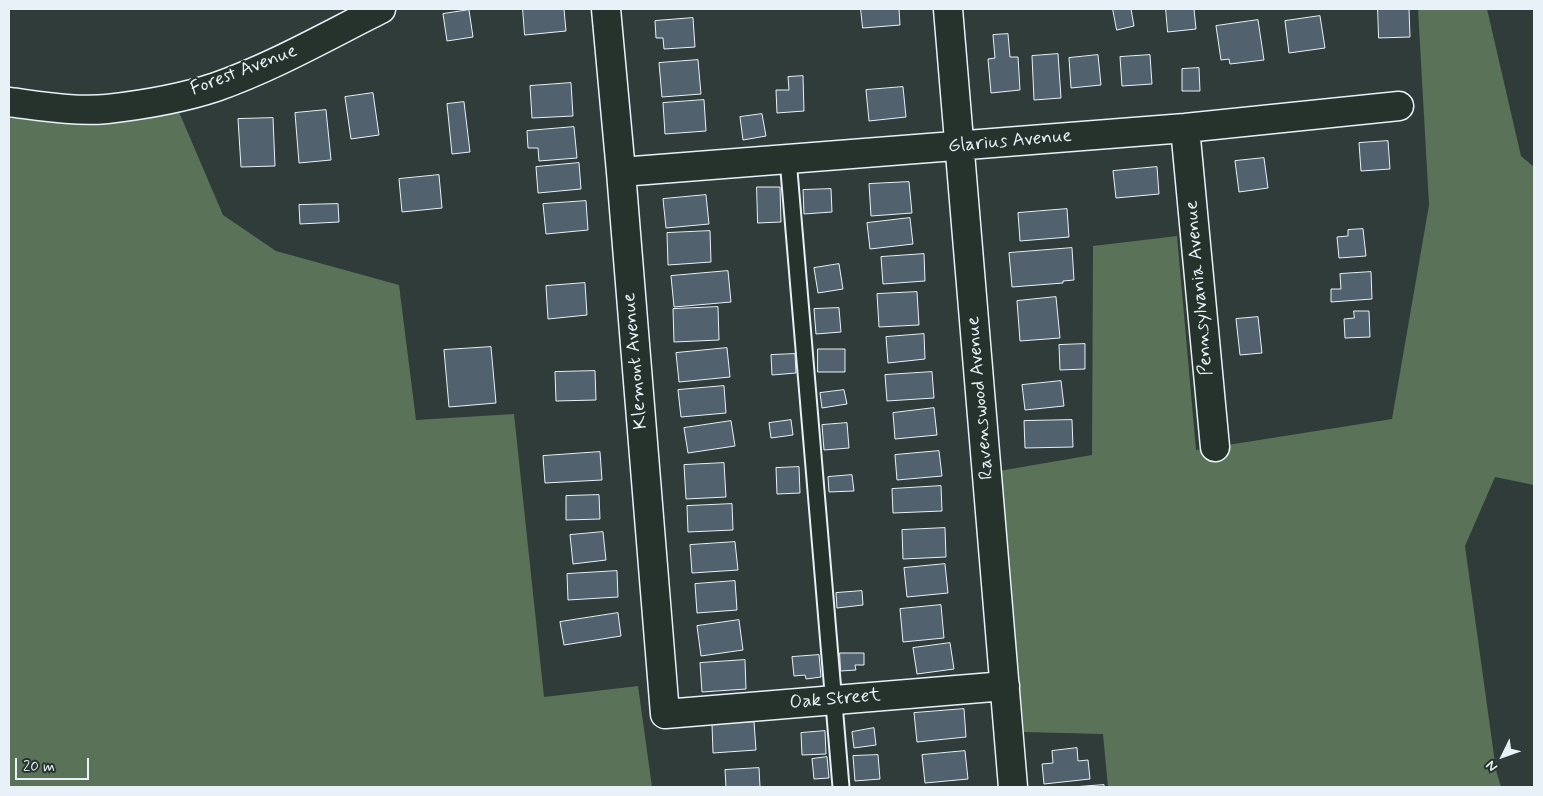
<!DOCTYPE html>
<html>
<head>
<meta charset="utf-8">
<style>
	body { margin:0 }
	#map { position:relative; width:1543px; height:796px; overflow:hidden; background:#2f3c3a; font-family:Mynerve,sans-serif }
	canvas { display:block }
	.frame { position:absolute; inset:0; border:10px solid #e8f1f8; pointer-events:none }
	.north { position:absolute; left:1478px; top:731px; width:50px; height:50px; -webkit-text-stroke:4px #26332d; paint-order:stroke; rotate:228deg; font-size:14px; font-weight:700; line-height:20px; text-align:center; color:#e8f1f8 }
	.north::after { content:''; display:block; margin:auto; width:18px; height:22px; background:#e8f1f8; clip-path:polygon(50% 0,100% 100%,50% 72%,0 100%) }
	.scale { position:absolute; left:15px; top:758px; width:74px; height:22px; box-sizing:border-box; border:2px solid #e8f1f8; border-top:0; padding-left:6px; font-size:15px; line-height:18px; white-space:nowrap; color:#e8f1f8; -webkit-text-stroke:4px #26332d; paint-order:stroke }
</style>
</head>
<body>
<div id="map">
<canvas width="1543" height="796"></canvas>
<div class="frame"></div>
<div class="north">N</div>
<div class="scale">20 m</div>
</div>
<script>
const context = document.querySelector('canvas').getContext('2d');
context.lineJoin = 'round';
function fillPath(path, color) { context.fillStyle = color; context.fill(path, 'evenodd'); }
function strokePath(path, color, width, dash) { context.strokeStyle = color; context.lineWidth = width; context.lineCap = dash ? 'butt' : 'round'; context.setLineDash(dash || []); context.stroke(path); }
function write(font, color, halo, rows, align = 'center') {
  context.font = font + ' Mynerve,sans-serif'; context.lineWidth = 4.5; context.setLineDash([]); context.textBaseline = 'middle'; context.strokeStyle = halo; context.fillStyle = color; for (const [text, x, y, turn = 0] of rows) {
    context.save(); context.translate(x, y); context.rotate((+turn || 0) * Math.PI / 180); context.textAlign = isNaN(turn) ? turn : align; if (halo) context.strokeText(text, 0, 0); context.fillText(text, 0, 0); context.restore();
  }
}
fillPath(new Path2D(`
	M1418,9H1487L1521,156L1534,167V485L1495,477L1465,546L1496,770L1501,787H1108L1103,734L1024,732L999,471L1092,455L1093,246L1177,236L1196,450L1392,419L1429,205Z
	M176,96L179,112L223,215L276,251L399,285L416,420L514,414L544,697L638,686L652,787H9V102Z`), '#597258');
const building = new Path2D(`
	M523,9H564L566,31L525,35Z
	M861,9H899L900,25L863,28Z
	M1113,9H1131L1134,26L1117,30Z
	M1166,9H1194L1196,29L1168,32Z
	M1378,9H1409L1410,37L1379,38Z
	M469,10L473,37L447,41L443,14Z
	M1320,16L1325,48L1289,53L1285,21Z
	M693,18L695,47L664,49L663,38H656L655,21Z
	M1258,20L1264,60L1230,64L1229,59L1221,60L1216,26Z
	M1008,34L1010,57H1018L1020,90L991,93L988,59L995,58L993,35Z
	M1058,54L1061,98L1034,100L1032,56Z
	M1098,55L1101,85L1071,88L1069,58Z
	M1150,55L1152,84L1122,86L1120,57Z
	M698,60L701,94L662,97L659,63Z
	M1199,68L1200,91H1182V69Z
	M803,76L804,111L777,113L776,90H789L788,77Z
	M571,83L573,116L532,118L530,86Z
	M903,87L906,117L869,121L866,90Z
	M373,93L379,135L351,139L345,97Z
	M704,100L706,131L665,134L663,103Z
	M464,102L470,152L452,154L447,104Z
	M326,110L331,160L299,163L295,113Z
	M762,114L766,136L743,140L740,117Z
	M273,118L275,166L241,167L238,119Z
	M574,127L577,158L539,161L538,148H528L527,131Z
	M1388,141L1390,169L1361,171L1359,143Z
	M1264,158L1268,188L1239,192L1235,161Z
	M579,163L581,189L538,193L536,167Z
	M1157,167L1159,194L1116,198L1113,171Z
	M439,175L442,208L402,212L399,179Z
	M909,182L912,213L871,216L869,184Z
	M757,187H780L781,222L758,223Z
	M831,189L832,212L804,214L803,190Z
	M706,195L709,224L666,228L663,199Z
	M586,201L588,230L546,234L543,204Z
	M338,204L339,222L300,224L299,205Z
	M1067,209L1069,237L1020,241L1018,213Z
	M910,218L913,244L870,249L867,223Z
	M1363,229L1366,256L1339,258L1337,237L1348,236V230Z
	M710,231L711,262L668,265L667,233Z
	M1072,248L1074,280L1063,281V283L1012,287L1009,253Z
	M924,254L925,281L883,284L881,257Z
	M839,264L843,289L818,293L814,268Z
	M728,271L731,302L674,307L671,276Z
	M1371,272L1372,299L1331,302V289H1341L1340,274Z
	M585,283L587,315L548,319L546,286Z
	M917,292L919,325L879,327L877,294Z
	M1056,297L1060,338L1020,341L1017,301Z
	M718,307L719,340L674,342L673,309Z
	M839,308L841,332L816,334L814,309Z
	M1354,311H1369L1370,337L1345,338L1344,319L1354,318Z
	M1258,317L1262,353L1240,355L1236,319Z
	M924,334L925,359L888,363L886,337Z
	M1085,344V369L1060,370L1059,345Z
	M491,347L496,403L449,407L444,350Z
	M727,348L730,377L679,382L676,353Z
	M818,349H845V372H818Z
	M795,354L796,373L772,375L771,355Z
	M595,371L596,400L556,401L555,372Z
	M932,372L934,398L887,401L885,375Z
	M1061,381L1064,406L1025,410L1022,385Z
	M724,386L726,413L681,417L678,390Z
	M844,390L847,404L822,408L820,393Z
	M934,408L937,435L895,439L893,413Z
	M791,420L793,435L771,438L769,423Z
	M1072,420L1073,447L1025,448L1024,421Z
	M731,421L735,446L688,453L684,428Z
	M847,423L849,448L824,450L822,425Z
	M939,451L942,476L897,480L895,455Z
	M600,452L602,480L545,483L543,456Z
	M724,463L726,497L686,499L684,465Z
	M799,467L800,493L777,494L776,468Z
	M852,475L854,491L829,492L828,477Z
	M941,486L942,511L893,513L892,489Z
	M599,495L600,519L566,520V496Z
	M732,504L733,530L688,532L687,506Z
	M945,528L946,557L903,559L902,530Z
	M603,532L606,560L573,564L570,535Z
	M735,542L738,570L692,573L690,545Z
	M945,564L948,593L907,597L904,568Z
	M617,571L618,597L568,600L567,574Z
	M735,581L737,610L697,613L695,584Z
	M862,591L863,605L837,608L836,593Z
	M941,605L944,638L903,642L900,609Z
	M618,613L621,636L564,645L560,622Z
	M739,620L743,650L701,656L697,626Z
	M950,643L954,669L917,674L913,648Z
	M840,653H864V665H855L856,670L841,671Z
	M819,655L821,677L806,679L805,675L794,676L792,657Z
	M745,660L746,689L702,692L700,663Z
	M964,709L966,737L917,742L914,713Z
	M754,722L756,750L713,753L712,724Z
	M874,728L876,745L854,748L852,732Z
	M825,731L826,754L802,755L801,733Z
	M1077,748L1078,761L1088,760L1090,779L1044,784L1042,764L1053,763L1052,751Z
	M965,751L968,779L925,783L922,755Z
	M878,755L880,779L855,781L853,756Z
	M827,757L829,778L814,779L812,759Z
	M759,768L760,787H726L725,770Z
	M1104,785V787H1073Z`);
fillPath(building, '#51626e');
strokePath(building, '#e8f1f8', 1);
const lane = new Path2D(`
	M788,159L841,787`);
const street = new Path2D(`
	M606,9L621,172L665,714L1005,686
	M948,9L1013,787
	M9,102C41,106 75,112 107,109C142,105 183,98 216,87C273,67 327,36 381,9
	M1185,128L1215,447
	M621,172L1185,128L1399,106`);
strokePath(lane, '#e8f1f8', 19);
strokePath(street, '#e8f1f8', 31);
strokePath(lane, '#26332d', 15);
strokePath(street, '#26332d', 28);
write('19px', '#e8f1f8', '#26332d', [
	["Forest Avenue",244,71,-21],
	["Glarius Avenue",1010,142,-5],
	["Pennsylvania Avenue",1200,288,-95],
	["Klemont Avenue",636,361,-95],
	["Ravenswood Avenue",981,398,-95],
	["Oak Street",835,700,-5]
]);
</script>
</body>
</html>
